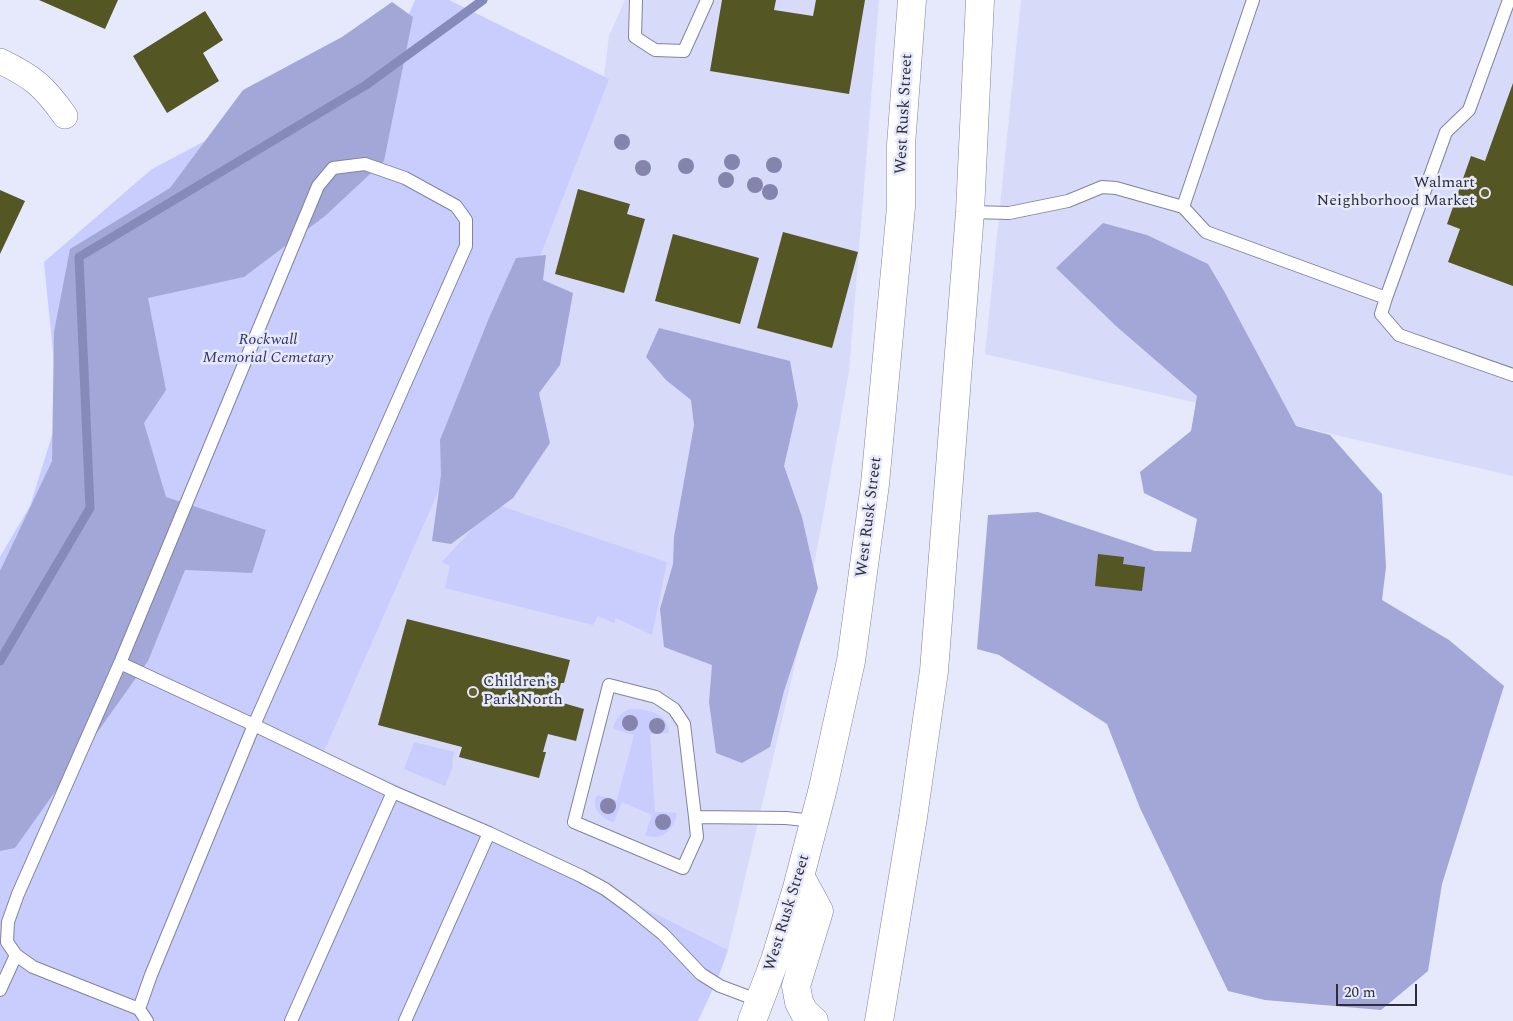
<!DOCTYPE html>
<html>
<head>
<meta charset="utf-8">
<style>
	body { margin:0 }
	#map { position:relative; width:1513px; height:1021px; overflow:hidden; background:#e6e8fb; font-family:Spectral,serif }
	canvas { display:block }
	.scale { position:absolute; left:1336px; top:984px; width:81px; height:22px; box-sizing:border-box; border:2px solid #2d2e3a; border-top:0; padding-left:6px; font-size:15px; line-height:18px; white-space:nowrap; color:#2d2e3a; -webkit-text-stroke:4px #e6e8fb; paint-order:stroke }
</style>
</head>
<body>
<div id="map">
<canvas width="1513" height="1021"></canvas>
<div class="scale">20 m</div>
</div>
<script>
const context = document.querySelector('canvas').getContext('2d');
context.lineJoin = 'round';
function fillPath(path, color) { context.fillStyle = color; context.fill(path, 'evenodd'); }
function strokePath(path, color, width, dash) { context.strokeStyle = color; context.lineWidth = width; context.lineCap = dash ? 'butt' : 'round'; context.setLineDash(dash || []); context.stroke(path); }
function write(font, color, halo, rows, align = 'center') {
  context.font = font + ' Spectral,serif'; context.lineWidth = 5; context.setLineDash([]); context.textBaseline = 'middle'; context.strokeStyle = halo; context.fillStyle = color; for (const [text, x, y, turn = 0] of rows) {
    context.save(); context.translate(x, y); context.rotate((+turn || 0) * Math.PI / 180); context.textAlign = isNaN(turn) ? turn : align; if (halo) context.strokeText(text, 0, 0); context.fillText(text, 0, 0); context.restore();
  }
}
fillPath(new Path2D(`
	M625,0H879L849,372L800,643L728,950L324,752L527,290L602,94L609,36Z
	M1021,0H1513V476L985,354Z`), '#d7daf9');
fillPath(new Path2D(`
	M415,0H449L609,79L527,290L324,752L391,782L728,950L718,978L698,1021H0V557L30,506L59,413L44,262L152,169L398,39Z
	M495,504L667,562L652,635L616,618L614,623L598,616L593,625L445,588L450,566L442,562Z
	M630,709C646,708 669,713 669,733L650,734L655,812L677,813C674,829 663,842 645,835L652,815L622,802L614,822H612C601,817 590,808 597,795L617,800L634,735L614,729L613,727C617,718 620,713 630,709Z
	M414,742L454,752L452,763L453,766L445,786L404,769Z`), '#c9cdfe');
fillPath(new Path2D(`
	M392,2L413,17L384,161L325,216L244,277L148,298L166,390L144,423L166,497L266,530L252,573L185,570L148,661L15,848L0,851V571L52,461L54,332L70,249L170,188L243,90L342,37Z
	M1103,223L1147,235L1208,264L1224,291L1296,426L1330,435L1382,494L1386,567L1382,600L1449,640L1504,686L1442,884L1428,971L1381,1010L1265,1000L1228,991L1140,808L1107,724L999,655L977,649L988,515L1038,512L1155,551L1191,552L1197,519L1144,493L1140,472L1191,431L1197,396L1116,326L1056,268Z
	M546,255L543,280L573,293L560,365L539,393L550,443L513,498L451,544L432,541L441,475L440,440L489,318L516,258Z
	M659,328L790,361L798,405L784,466L802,517L818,588L784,691L770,747L742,763L716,753L709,702L712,665L664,647L660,609L673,564L674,537L694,425L691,400L666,380L646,357Z`), '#a3a7d8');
strokePath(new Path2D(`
	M0,661L90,508L79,257L366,85L483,0`), '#868ab9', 9);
fillPath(new Path2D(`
	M39,0H118L105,29Z
	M722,0H776L774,10L813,16L816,0H865L849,94L710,71Z
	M205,11L223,40L203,53L219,81L167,113L133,56Z
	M1513,83V286L1448,262L1460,229L1447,224L1471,156L1485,161Z
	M578,189L630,204L627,214L645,219L624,293L555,274Z
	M0,190L25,201L0,254Z
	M783,232L858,252L832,348L757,328Z
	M673,234L759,258L740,324L655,301Z
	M1098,554L1124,557L1123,564L1145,567L1142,591L1095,586Z
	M407,619L570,660L564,683H561L556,701L584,709L576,741L548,734L543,752H546L539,778L459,757L462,747L378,725Z`), '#545624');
const lane = new Path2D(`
	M636,0L635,37L655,50L684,51L707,0
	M1183,207L1206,232L1386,298L1446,132L1469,110L1509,0
	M970,212L1009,213L1068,201L1102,187L1116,188L1183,207L1253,0
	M1386,298L1381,314L1399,335L1513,375
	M120,663L254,725L393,792L489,833L581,876L605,889L631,908L663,934L701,974L720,986L760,1001
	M695,817L684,724L674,709L656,697L609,685L574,822L683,868L697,837L695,817L786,818L814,821
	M0,990L16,955
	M139,1009L151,975L254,725L466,246V220L456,206L405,178L365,164L333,168L318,186L120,663L18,894L8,922L7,942L16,955L33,967L139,1009L147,1021
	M291,1021L393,792
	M405,1021L489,833`);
const street = new Path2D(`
	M0,61C33,77 44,86 65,116`);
const primary = new Path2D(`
	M800,876L819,911L796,986L799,1002L804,1012L814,1021
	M752,1021L775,960L797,888L823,788L851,661L875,484L901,207V145L912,0
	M879,1021L913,817L934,671L970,212L980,0`);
strokePath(lane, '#80839f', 14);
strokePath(street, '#80839f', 26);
strokePath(primary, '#80839f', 29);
strokePath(lane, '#fff', 12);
strokePath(street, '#fff', 25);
strokePath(primary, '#fff', 28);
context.fillStyle = '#8484ad';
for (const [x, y] of [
	[622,142],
	[732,162],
	[774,165],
	[686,166],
	[643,168],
	[726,180],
	[755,185],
	[770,192],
	[630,723],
	[657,726],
	[608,806],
	[663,822]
]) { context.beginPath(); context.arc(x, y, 8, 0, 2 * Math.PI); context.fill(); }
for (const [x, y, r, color] of [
	[1485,193,5,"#5e612e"],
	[473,692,5,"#5e612e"]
]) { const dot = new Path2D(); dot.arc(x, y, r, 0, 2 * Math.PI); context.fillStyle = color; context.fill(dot); strokePath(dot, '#e6e8fb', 2); }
write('16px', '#2d2e3a', '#e6e8fb', [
	["West Rusk Street",905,114,-87],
	["West Rusk Street",870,517,-83],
	["West Rusk Street",788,913,-73]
]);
write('16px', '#2d2e3a', '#e6e8fb', [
	["Walmart",1475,184],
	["Neighborhood Market",1475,202],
	["Children's",483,683,"left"],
	["Park North",483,701,"left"]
], 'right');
write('italic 16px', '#34326e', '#e6e8fb', [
	["Rockwall",268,341],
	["Memorial Cemetary",268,359]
]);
</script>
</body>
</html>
